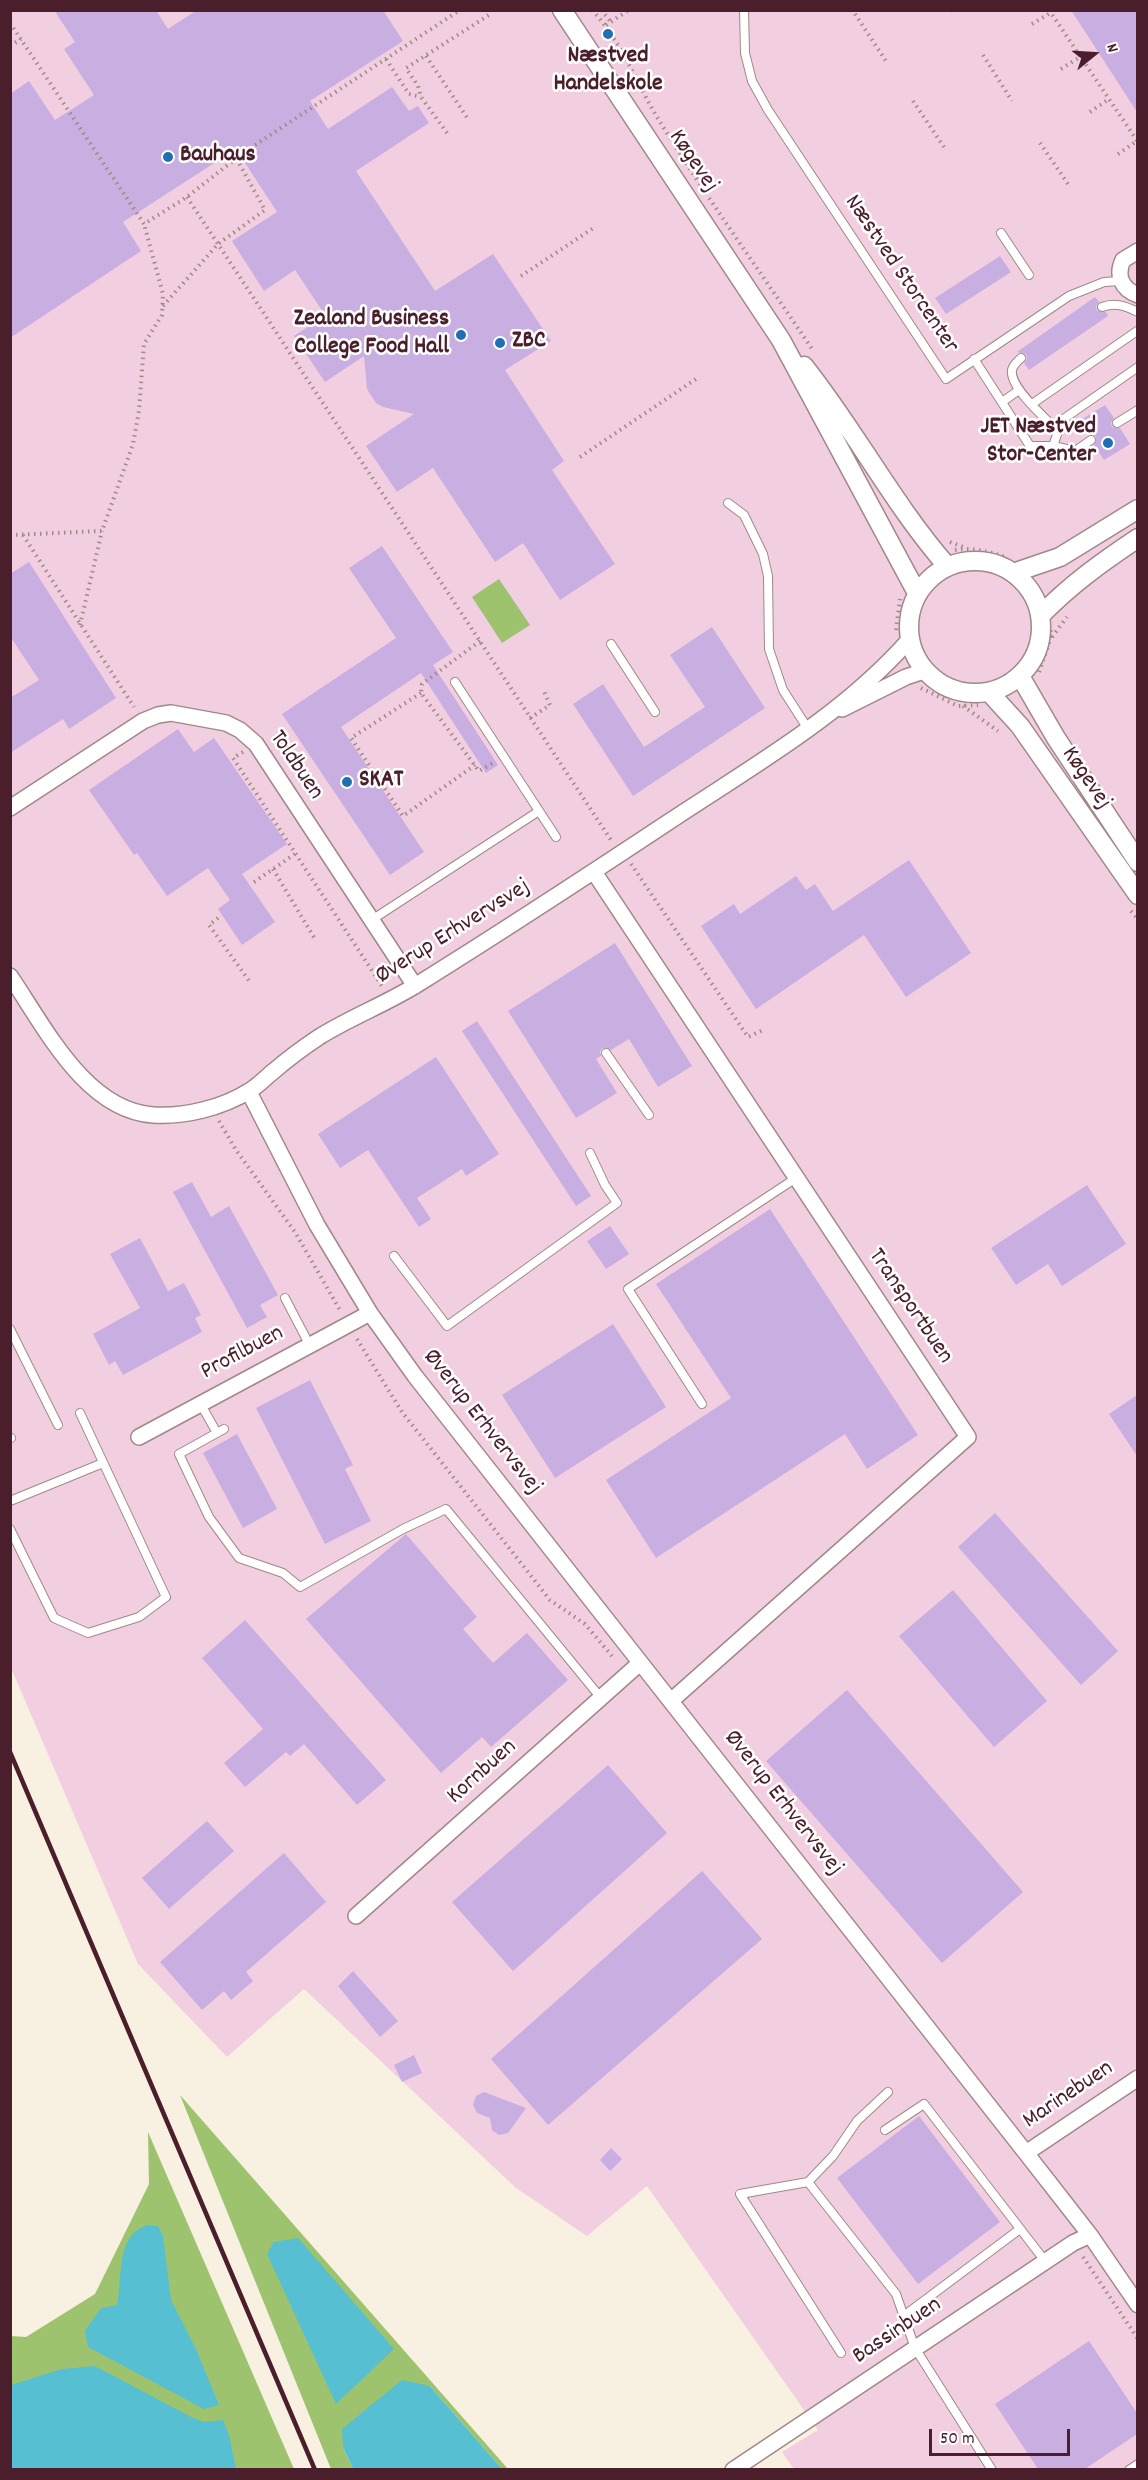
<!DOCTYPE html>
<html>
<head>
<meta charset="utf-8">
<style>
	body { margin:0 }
	#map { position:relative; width:1148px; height:2480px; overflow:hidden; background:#f8f0e1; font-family:Dekko,sans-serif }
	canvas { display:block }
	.frame { position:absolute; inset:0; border:12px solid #4a1f2b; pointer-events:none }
	.north { position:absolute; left:1064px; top:24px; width:60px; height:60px; -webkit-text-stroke:4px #fff; paint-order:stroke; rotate:72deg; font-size:16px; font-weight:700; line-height:24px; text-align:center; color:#4a1f2b }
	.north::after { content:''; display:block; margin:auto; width:21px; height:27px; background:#4a1f2b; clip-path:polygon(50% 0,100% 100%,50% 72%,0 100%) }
	.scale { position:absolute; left:929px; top:2429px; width:141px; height:27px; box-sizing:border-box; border:3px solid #4a1f2b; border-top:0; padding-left:8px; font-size:18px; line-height:21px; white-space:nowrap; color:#4a1f2b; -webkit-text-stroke:4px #fff; paint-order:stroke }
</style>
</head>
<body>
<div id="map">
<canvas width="1148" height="2480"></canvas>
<div class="frame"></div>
<div class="north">N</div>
<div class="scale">50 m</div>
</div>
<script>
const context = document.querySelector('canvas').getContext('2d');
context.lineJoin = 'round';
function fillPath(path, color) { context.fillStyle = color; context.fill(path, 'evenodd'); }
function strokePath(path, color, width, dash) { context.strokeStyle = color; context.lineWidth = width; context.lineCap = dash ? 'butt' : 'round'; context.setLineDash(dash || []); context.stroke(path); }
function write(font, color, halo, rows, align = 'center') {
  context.font = font + ' Dekko,sans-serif'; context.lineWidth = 5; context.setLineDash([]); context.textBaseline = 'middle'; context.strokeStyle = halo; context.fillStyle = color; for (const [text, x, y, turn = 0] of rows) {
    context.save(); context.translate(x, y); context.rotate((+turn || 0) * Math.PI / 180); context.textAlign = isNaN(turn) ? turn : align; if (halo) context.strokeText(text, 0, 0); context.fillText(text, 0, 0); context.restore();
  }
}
fillPath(new Path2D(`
	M10,11H1137V2469H794L782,2452L818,2430L647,2186L587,2236L516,2188L304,1989L227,2057L138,1964L11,1668Z`), '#f2cfe0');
fillPath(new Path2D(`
	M499,579L530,625L502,643L472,597Z
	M180,2095L508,2469H502L430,2386L343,2447L353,2469H331Z
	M148,2132L294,2469L11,2470V2336L26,2337L95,2294L149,2184Z`), '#9ec36e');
fillPath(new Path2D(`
	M147,2225L158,2226L163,2236L171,2300L196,2349L219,2405L204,2409L88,2347L85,2331L101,2308L117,2305C123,2277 115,2236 147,2225Z
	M298,2238L394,2349L336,2404L267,2254L274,2242Z
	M95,2366L193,2418L204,2422L223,2420L229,2435L236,2469H11V2385L62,2369Z
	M402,2380L430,2386L502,2469H353L343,2447L342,2429Z`), '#56bfd2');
fillPath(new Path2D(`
	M54,10H156L168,29L197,10H383L403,41L310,101L328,129L392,87L409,111L418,106L429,123L356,171L435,291L493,254L551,341L505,370L564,461L552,470L615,564L560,600L523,543L495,562L433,468L397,492L366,446L414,414L383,407L376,403L367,389L364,356L325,382L294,336L325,315L295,270L264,291L232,241L277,212L236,149L123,222L141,251L10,338V94L29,81L55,120L94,95L64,49L75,42Z
	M1071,10H1137V112Z
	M1000,256L1011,272L946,314L935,298Z
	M1095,297L1099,302L1096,306L1097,311L1106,312L1108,316L1029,370L1024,363L1027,359L1026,354L1017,352Z
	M1105,405L1114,418L1111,423L1112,427L1120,428L1130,444L1104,460L1094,445L1096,437L1093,434L1088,435L1079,421Z
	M382,546L453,652L433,665L498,765L486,773L421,673L341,727L424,852L390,875L282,714L396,638L349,568Z
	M29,562L116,698L69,729L63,719L10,753V698L39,680L10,636V574Z
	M712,627L765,708L633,796L573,704L603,684L644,747L705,707L670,655Z
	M178,729L194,752L214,738L287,844L242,874L275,922L242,945L218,909L230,900L208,868L167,896L137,853L134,855L89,790Z
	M909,860L971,953L906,997L864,935L756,1009L701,926L734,904L740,914L796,876L806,890L815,884L833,911Z
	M615,943L692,1066L658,1087L629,1039L611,1050L603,1048L600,1051L601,1056L596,1059L617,1093L576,1118L508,1011Z
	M477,1021L591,1196L576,1206L462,1031Z
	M436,1057L499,1154L466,1176L462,1169L417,1198L431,1219L419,1227L368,1150L340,1168L318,1134Z
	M192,1182L211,1217L229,1206L278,1295L260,1305L267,1317L247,1328L173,1192Z
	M1087,1185L1126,1244L1062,1286L1048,1264L1016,1285L991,1248Z
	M770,1209L918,1435L867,1469L845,1434L656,1558L606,1480L731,1398L656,1284Z
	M610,1226L629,1254L606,1269L587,1241Z
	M140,1238L168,1291L184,1283L201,1315L195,1318L202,1332L123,1375L115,1361L109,1365L93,1334L140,1308L110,1254Z
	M613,1324L666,1407L555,1478L502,1395Z
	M310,1380L353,1465L345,1469L371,1521L325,1544L256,1408Z
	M1137,1395V1456L1109,1414Z
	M237,1434L277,1509L243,1528L203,1453Z
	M995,1513L1118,1651L1081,1685L958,1547Z
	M406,1534L477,1617L463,1629L493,1663L527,1633L568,1680L491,1747L482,1737L441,1773L306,1619Z
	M953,1590L1047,1701L994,1747L899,1636Z
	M245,1620L386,1780L357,1805L304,1744L290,1756L286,1752L245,1787L224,1763L263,1729L202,1658Z
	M847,1690L1023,1892L942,1963L766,1761Z
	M608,1765L667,1833L513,1971L452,1902Z
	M207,1821L234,1851L169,1909L142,1878Z
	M284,1853L326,1902L246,1972L253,1981L231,2000L224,1991L202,2010L160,1962Z
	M702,1871L762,1939L548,2125L491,2059Z
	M353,1971L398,2021L380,2037L338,1986Z
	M414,2055L422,2073L402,2082L394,2065Z
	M484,2092L526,2108L508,2133L499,2135L492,2130L490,2118L477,2113L473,2105L476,2096Z
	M919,2116L1000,2222L918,2284L837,2178Z
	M611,2148L622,2159L610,2171L600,2160Z
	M1089,2341L1137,2413V2434L1085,2469H1038L995,2404Z`), '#c9aee2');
const service = new Path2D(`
	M744,10L745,53L752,81L768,110L946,379L1069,296L1104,282L1121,281
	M1001,233L1029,275
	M1102,307C1116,302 1125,306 1138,312
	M1021,358C1017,362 1013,365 1012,370C1009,387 1046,419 1058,431
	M974,359L1030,446H1053L1075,451L1091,440
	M1002,402L1019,390
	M1032,404L1137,331
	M1117,423L1138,410
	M1053,446L1062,420L1138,367
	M728,503L744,515L763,554L768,576L769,649L783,690L808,729
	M611,644L655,712
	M455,682L556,837
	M370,921L539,811
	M606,1053L649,1115
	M394,1256L447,1326L617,1203L605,1185L590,1153
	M285,1298L309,1344
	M10,1329L58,1425
	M200,1403L217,1433
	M702,1404L628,1289L796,1178
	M224,1429L179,1454L209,1517L239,1558L283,1573L300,1587L403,1529L446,1509L601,1698
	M10,1438H11
	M10,1501L103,1463
	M10,1529L54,1618L88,1633L139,1617L166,1597L80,1413
	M888,2092L857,2121L833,2156L808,2182L896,2294L915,2348L992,2470
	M885,2130L924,2104L1045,2261
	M808,2182L740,2194L841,2353
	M905,2315L1020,2229
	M1129,2470L1138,2464`);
const minor = new Path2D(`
	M1138,251L1123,260C1116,275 1121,289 1138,295
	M842,709L906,677L924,671
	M10,808L143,721L158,715L171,713L226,723L240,730L256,744L415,986
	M594,872L968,1437L672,1700
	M10,976C45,1027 85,1110 153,1115C184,1117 222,1108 249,1091C258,1086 266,1077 275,1070C289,1058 304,1047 319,1037C351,1017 386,1004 418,984C503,931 587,876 670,821C753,766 843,715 909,640
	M249,1092L317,1225L370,1313L415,1376L1026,2153L1090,2235L1138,2305
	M139,1437L370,1313
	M356,1916L640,1663
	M1026,2153L1138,2078
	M733,2470L1073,2243L1090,2235`);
const tertiary = new Path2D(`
	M562,10L781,340L917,593
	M804,366C855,430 893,504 947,566
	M909 627a66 66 0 1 1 132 0a66 66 0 1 1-132 0Z
	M1013,573L1060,557L1138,509
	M1040,616C1070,585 1102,562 1138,538
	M1020,676L1056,738L1138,862
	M989,692L1020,726L1138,895`);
strokePath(service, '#a18886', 10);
strokePath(minor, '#a18886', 18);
strokePath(tertiary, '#a18886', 21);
strokePath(new Path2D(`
	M592,10C620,40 634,77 654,112C703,193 760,271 812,349
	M601,10L611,22
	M952,10L955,14
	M1049,10L1138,142
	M855,14L886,61
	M10,23L144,224L187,197L243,153L460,10
	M1032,24L1050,13
	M606,25L629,10
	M10,46L21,39
	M983,55L1012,101
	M426,56L468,119
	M386,59L409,94L421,97
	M1061,69L1080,57
	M913,101L944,147
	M1090,112L1109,99
	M447,133L421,97L418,86L406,68L489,15L486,10
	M1040,143L1070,187
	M1118,154L1137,141
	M187,197L611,840
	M521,276L595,227
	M163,306L218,244L265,210L236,158
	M580,457L696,379
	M10,535L102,531L133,444L139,411L144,344L162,315L163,294L144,224
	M23,535L134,707
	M950,542L966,548
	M955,550C973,547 989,552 1006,557
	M80,625L102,531
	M896,630L900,599
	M1052,637L1067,617
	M480,641L422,684L421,693L479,771L493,763
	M1039,672L1050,640L1051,628
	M921,688L958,706L978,705
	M421,693L351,738L403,816L475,765
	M963,706L998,731
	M530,718L550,705L543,689
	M243,752L233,758L382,986
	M631,864L748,1037L763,1030
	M273,869L315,939
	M254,882L295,854
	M1131,911L1138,919
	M218,918L209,925L250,982
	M219,1121L236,1150L295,1232L341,1312
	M357,1339L402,1412L550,1600L585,1624L612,1656
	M1083,2257L1138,2339`), '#a18886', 4, [1.5, 4.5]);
strokePath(service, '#fff', 8);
strokePath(minor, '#fff', 15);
strokePath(tertiary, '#fff', 18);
strokePath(new Path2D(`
	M10,1752L315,2470`), '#4a1f2b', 4.5);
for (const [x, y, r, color] of [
	[608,34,6,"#1f6fb2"],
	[168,157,6,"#1f6fb2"],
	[461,335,6,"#1f6fb2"],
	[500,343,6,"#1f6fb2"],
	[1108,443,6,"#1f6fb2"],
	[347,782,6,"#1f6fb2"]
]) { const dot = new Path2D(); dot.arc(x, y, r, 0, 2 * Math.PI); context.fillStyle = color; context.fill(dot); strokePath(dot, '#fff', 2); }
write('bold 24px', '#4a1f2b', '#fff', [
	["Næstved",608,58,"center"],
	["Handelskole",608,86,"center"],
	["Bauhaus",180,157],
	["Zealand Business",449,321,"right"],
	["College Food Hall",449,349,"right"],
	["ZBC",512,343],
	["JET Næstved",1096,429,"right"],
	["Stor-Center",1096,457,"right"],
	["SKAT",359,782]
], 'left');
write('24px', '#4a1f2b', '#fff', [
	["Køgevej",692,162,56],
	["Næstved Storcenter",900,275,56],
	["Toldbuen",295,766,56],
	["Køgevej",1085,779,56],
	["Øverup Erhvervsvej",454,933,-32],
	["Transportbuen",909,1307,56],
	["Profilbuen",243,1354,-28],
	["Øverup Erhvervsvej",481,1423,52],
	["Kornbuen",483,1773,-42],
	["Øverup Erhvervsvej",782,1804,52],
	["Marinebuen",1069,2096,-34],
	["Bassinbuen",898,2332,-34]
]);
</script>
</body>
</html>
